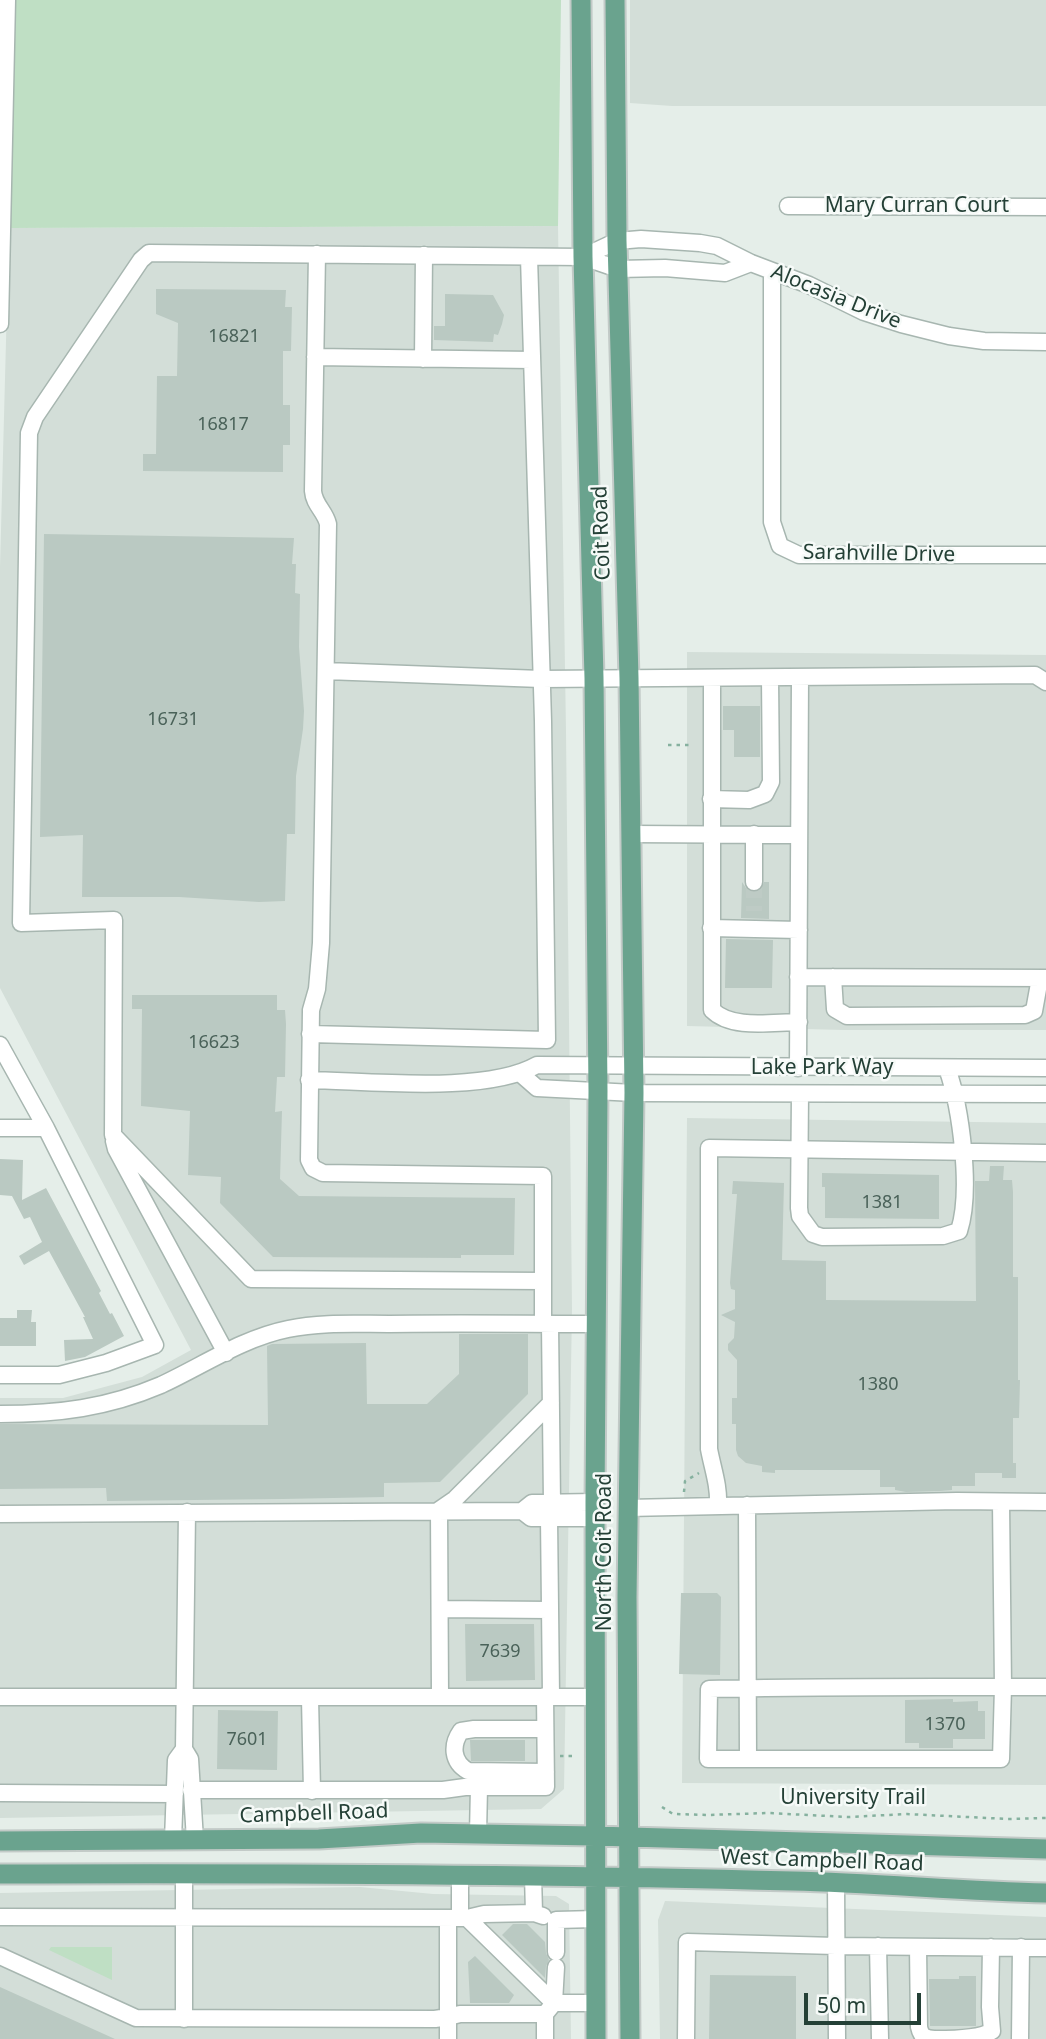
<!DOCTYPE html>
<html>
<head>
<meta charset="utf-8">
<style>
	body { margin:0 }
	#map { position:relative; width:1046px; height:2039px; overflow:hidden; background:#e5eee9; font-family:"Noto Sans",sans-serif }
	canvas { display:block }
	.scale { position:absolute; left:804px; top:1993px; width:117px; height:32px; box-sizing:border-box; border:4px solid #244036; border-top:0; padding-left:9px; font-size:21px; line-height:24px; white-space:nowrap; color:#244036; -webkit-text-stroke:5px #f6faf8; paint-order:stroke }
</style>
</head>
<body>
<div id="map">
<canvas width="1046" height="2039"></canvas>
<div class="scale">50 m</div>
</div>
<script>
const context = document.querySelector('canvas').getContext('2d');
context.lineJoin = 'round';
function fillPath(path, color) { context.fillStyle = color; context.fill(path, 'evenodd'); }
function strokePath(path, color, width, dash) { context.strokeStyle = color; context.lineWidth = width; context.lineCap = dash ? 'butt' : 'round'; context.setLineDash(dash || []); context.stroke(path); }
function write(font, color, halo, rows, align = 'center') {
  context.font = font + ' "Noto Sans",sans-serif'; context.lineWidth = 5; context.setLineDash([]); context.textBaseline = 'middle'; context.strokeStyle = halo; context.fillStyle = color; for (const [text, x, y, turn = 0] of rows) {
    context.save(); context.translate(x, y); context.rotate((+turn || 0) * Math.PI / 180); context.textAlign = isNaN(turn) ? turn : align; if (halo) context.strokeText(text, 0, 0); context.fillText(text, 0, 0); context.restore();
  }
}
fillPath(new Path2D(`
	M630,0H1046V106H672L630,103Z
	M558,226L566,732L572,1309L564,1789L541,1809L0,1818V1398H63L142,1377L191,1350L0,988V567L9,228Z
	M687,652L1046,655V1030H844L687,1026Z
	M687,1118L1046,1123V1785L682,1783Z
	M360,1887L433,1894L556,1896L569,1904L571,2039H0V1893Z
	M665,1901L1046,1917V2039H660L658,1920Z`), '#d3ded8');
fillPath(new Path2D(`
	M12,0H561L558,226L9,228Z
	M51,1947H112V1980L49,1950Z`), '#bfdfc4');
fillPath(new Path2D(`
	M156,289L286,290L285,307H292L291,351H283V405H290V445H283V472L143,471V454H156L157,376H177L178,323L156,314Z
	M445,294L493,295L504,315L502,324L498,335L494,334L493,342L434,340V326H445Z
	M44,534L294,538L292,564H296L295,593L300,594L299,647L304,711L303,729L296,776L295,834H287L285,901L259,902L179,897H82L83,835L40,837Z
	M723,706H760V757H734V730H723Z
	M742,882L748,891L753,892L760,891L764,882H769V919L741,918Z
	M726,939L773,940L772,988H725Z
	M132,995H277V1010H285L286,1024L285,1077H277L275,1112L282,1111L280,1179L299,1196L515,1198L514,1255H461V1258L273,1257L220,1203L221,1177L188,1175L190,1111L141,1106L142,1009H132Z
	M0,1159L23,1160L22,1200L46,1188L101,1291L99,1293L110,1314L112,1313L124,1336L85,1357L65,1361L64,1340L93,1339L83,1317H85L49,1251L24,1265L19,1256L42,1242L30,1217L24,1219L12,1196L0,1195Z
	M990,1166H1004L1003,1180H1012L1013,1192V1277H1018V1380H1020L1019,1418H1013V1463H1016V1478H1002V1473H975V1486H952V1490L940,1491L906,1492L895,1490V1487H880V1470H775V1473L762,1472V1466L746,1463L738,1456L736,1450V1424H732V1398H737V1360L728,1350V1344L734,1338L735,1322L721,1315L735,1309V1290L731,1289L730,1283L737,1194H732L733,1181L784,1183L782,1260L826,1261V1300L976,1301L975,1181H989Z
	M822,1173L939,1175V1219L825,1218V1187H822Z
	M17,1310H32L31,1322H36V1346H0V1318H17Z
	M459,1334H528V1394L440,1482L384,1483V1497L282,1499L107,1501L106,1488L0,1489V1424L268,1425L267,1346L272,1344L366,1343L367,1404H427L459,1374Z
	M681,1593H717L721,1597L720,1675L679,1674Z
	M465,1624H534L535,1680L466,1681Z
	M953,1699V1702L978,1701V1711H985V1739H953V1748H919V1743H905V1700Z
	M218,1710L278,1711L277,1770L217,1769Z
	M470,1740H525V1761H471Z
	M513,1924H527L545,1942L546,1953L549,1960L546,1966L545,1978L502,1935Z
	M475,1956L514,1995L509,2003H470L468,1962Z
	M710,1975L796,1976V2039H709Z
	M959,1976H976V2026H930L929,1979H959Z
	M0,1987L115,2039H0Z`), '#bac9c2');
strokePath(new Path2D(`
	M754,882V911`), '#becbc5', 16, [16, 8]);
const minor = new Path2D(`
	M788,206L1046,207
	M317,254L313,491C314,505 325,511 328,524L321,943L317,989L311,1010L309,1160L313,1168L323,1173L543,1176V1322
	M583,257L617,241L641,239L700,243L717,246L751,263L809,285L864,312L901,324L949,336L984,341L1046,342
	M772,272V522L780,546L799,555H1046
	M0,324L7,0
	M315,357L532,360
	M423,359L424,255
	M326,671L541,679L1035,675L1046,682
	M712,678V1010C732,1030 772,1022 799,1022
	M711,799L749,800L765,794L771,782L770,678
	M631,834L799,835
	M754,834V882
	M711,928L799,930
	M798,977L1046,978
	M833,977L835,1009L847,1016L1025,1015L1034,1011L1040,978
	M310,1034L547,1040L543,721L529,257
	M0,1045L46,1128L155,1345L106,1363L59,1375H0
	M798,1068L800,677
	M521,1074L537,1088L634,1093L1046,1094
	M309,1080C370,1081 486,1094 537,1065L1046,1068
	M800,1094L799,1208L800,1216L813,1234L822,1237L943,1236L959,1231C972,1191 961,1108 947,1068
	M0,1128H46
	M114,1141L116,1149L226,1353
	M542,1281L251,1279L113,1135L114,920L21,923L29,433L35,417L141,260L149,253L583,257L618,269L665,268L725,273L751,263
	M550,1324L552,1503
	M0,1414C58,1414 107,1408 161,1385C202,1366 243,1338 288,1329C320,1322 355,1324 389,1324C458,1323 527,1324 596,1324
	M595,1502L532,1503L522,1511L531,1518H595
	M1001,1502L1003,1687L1001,1759H708L709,1689C821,1686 934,1687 1046,1687
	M747,1505L748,1759
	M718,1506C719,1485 713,1470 709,1449V1148L1046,1153
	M627,1508L957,1501L1046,1502
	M187,1512L184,1749L190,1759L195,1840
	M0,1514L522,1511
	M549,1518L551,1696
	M440,1609L549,1610
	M440,1696L439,1510L455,1499L551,1403
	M0,1697H595
	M310,1698L312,1791
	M545,1729H474L461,1731C451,1745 452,1762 468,1771L546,1772
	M191,1790H443L465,1787H546L545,1696
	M0,1793L175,1794
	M478,1834L479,1787
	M173,1840L176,1760L184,1749
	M533,1875L534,1913L543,1916
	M836,1882L837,2039
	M0,1917L467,1918L484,1914L534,1913
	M448,1918V2017L460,2014H545L554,2003H595
	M460,1918V1874
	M467,1918L554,2003
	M878,1946L880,2039
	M918,1947L919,2027C921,2037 925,2038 934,2039
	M556,1952V1920L596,1919
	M0,1956L136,2018L435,2019L448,2017V2039
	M554,2003L556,1967
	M545,2014V2039
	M184,2019V1874
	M686,2039L687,1942L836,1946L1046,1948
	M936,2039C952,2039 979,2039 992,2031L990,2007L991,1947
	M1020,2039L1021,1947`);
const major = new Path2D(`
	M581,0L583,257L594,678L598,1091L595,1502L596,2039
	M615,0L617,241L629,678L634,1093L627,1597L630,2039
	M0,1841L319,1839L421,1833L595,1836L1046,1849
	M0,1874C264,1873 528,1874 793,1881C877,1883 961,1891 1046,1893`);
strokePath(minor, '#a7b6b0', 19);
strokePath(major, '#c2cac7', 23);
strokePath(new Path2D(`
	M668,745H690
	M684,1492L685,1481L699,1473
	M560,1756H575
	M662,1807L673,1814L708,1815L768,1813L849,1817L907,1814L1008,1819L1046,1818`), '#86b19f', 2.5, [3.5, 5]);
strokePath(minor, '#fff', 16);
strokePath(major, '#6aa38e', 19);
write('18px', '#4a6259', null, [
	["16821",234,337],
	["16817",223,425],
	["16731",173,720],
	["16623",214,1043],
	["1381",882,1203],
	["1380",878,1385],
	["7639",500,1652],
	["1370",945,1725],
	["7601",247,1740]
]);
write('21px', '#244036', '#f6faf8', [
	["Mary Curran Court",917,206],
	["Alocasia Drive",836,297,22],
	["Coit Road",602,533,-92],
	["Sarahville Drive",879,554,1],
	["Lake Park Way",822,1068],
	["North Coit Road",605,1552,-90],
	["University Trail",853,1798],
	["Campbell Road",314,1814,-2],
	["West Campbell Road",822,1861,2]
]);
</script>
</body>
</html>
